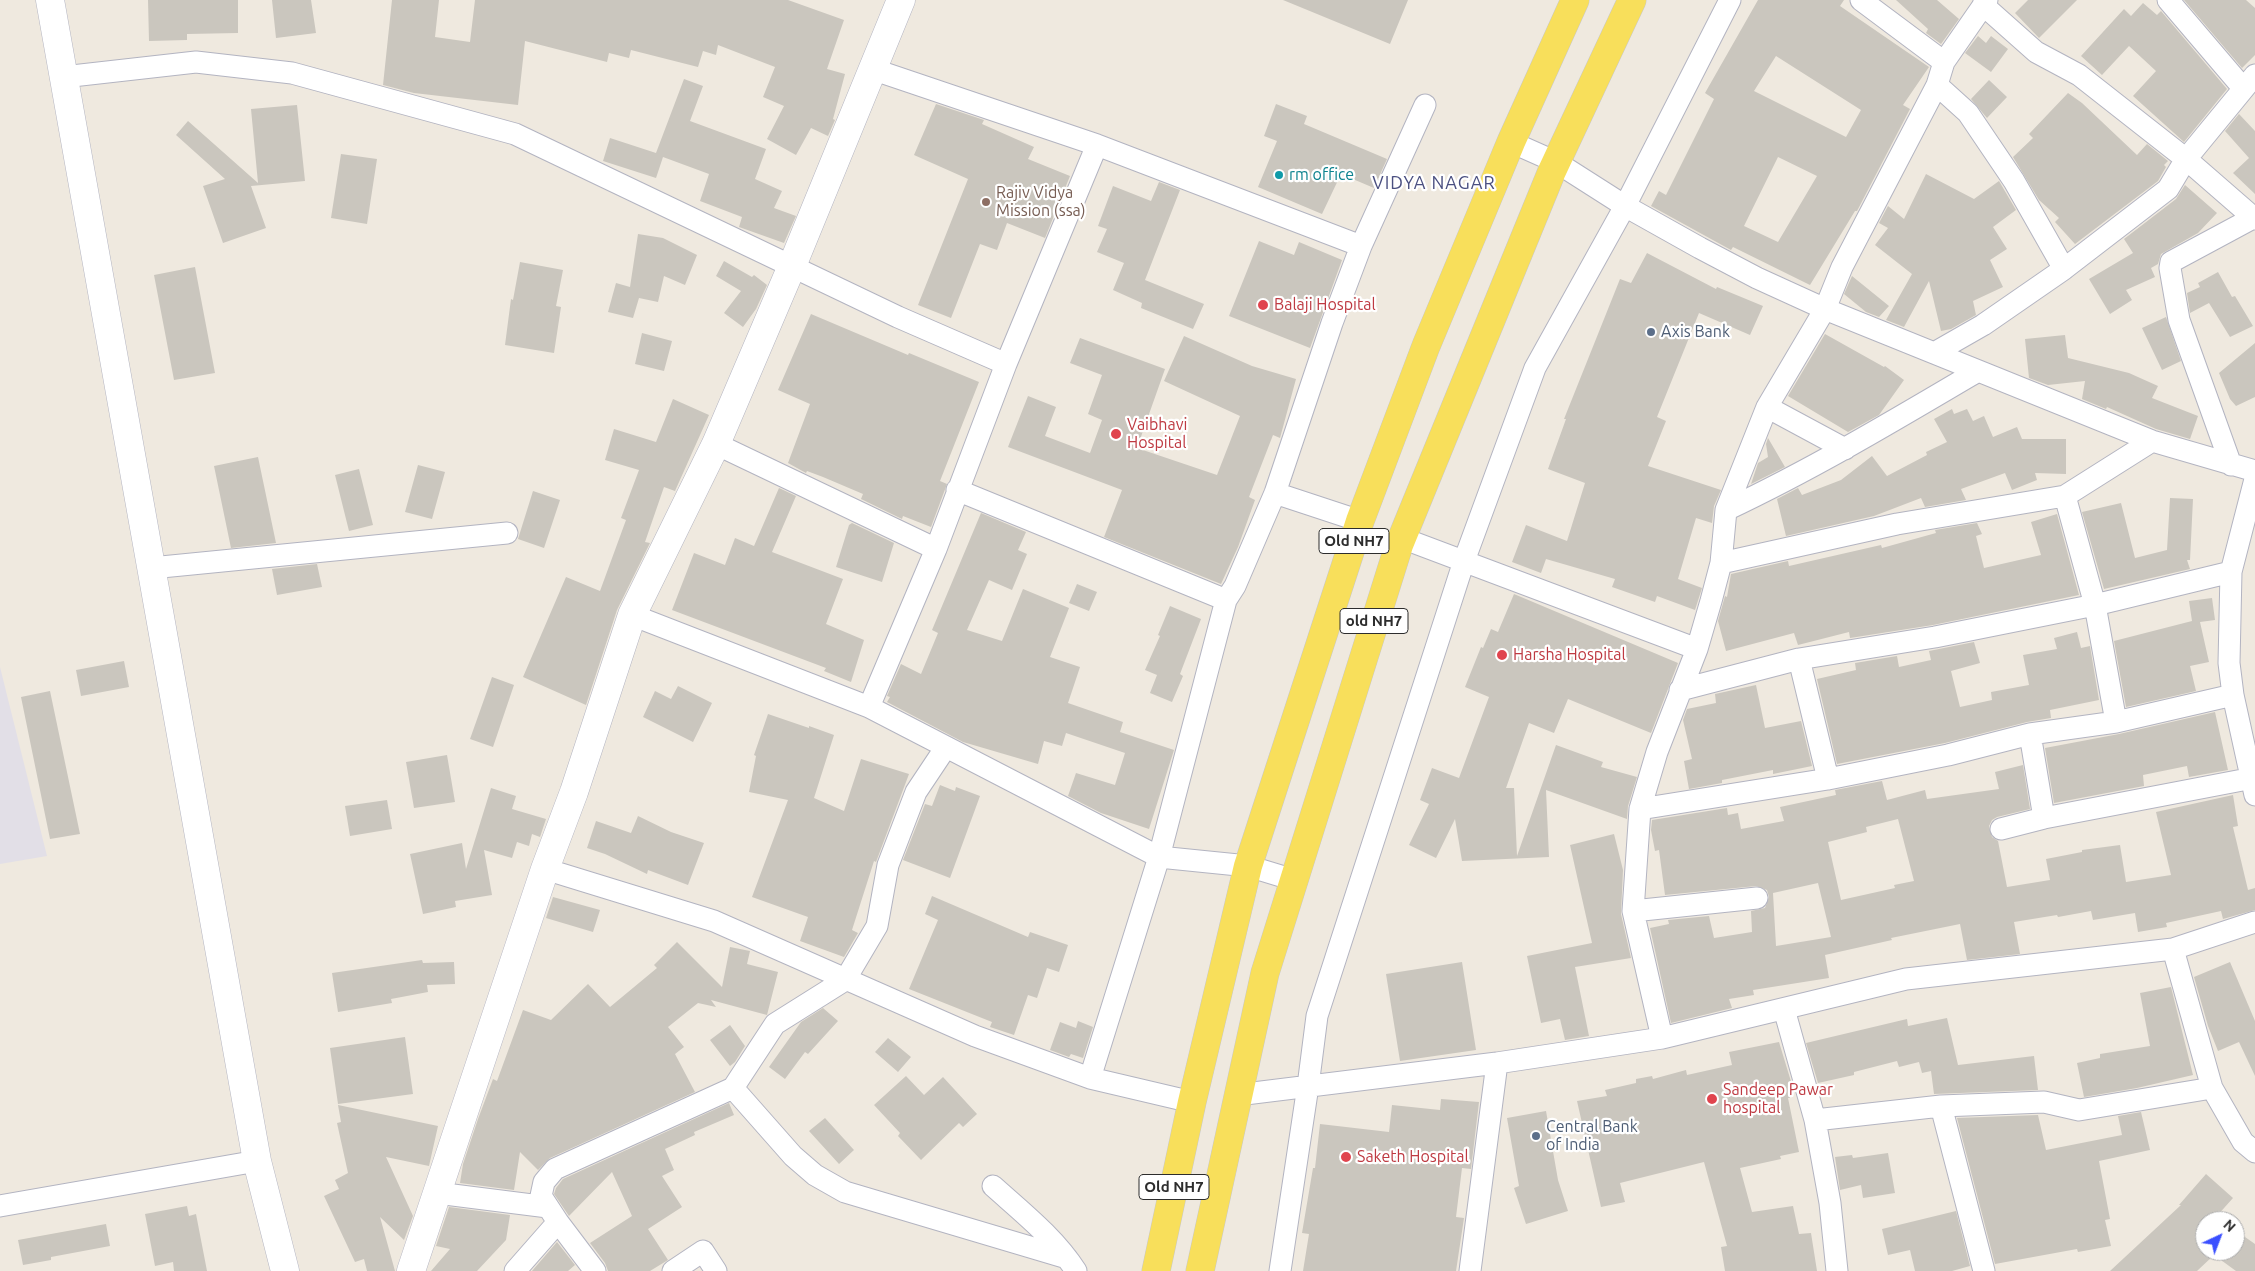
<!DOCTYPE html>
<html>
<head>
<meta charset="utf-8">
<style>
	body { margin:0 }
	#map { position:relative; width:2255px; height:1271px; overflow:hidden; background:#efe9df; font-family:Ubuntu,sans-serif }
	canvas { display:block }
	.north { position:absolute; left:2195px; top:1211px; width:50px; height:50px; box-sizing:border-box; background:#fff; border:1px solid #ababab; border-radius:50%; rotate:43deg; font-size:14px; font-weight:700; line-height:20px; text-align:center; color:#2d2d2d }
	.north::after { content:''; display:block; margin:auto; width:18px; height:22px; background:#3b50ff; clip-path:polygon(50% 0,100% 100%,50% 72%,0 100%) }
</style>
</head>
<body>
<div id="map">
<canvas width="2255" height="1271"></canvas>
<div class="north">N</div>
</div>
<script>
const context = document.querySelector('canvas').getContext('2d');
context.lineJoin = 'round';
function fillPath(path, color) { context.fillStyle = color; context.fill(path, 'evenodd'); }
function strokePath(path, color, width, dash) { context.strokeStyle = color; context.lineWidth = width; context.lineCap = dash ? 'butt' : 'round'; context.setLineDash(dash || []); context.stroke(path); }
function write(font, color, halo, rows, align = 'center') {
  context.font = font + ' Ubuntu,sans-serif'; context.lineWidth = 4.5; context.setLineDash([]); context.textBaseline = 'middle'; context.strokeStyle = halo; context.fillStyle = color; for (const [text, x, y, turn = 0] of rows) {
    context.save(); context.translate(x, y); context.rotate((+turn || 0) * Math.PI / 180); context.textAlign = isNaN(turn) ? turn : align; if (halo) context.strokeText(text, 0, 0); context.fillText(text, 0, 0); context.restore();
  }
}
fillPath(new Path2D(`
	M0,667L47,856L0,864Z`), '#e2dfe7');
fillPath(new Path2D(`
	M148,0H238V33L187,34V40L149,41Z
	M272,0H311L316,33L276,38Z
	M392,0H439L435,37L470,42L475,0H788L844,20L827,69L845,74L833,119L835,120L828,136L811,128L796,155L767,139L784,106L763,97L775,67L718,45L716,55L703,51L698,67L631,50L629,58L609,53L607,62L525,41L518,105L414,93L383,85Z
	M1283,0H1408L1390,44Z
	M1758,0H1844L1840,6L1929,67L1903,105L1910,109L1857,211H1855L1810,285L1733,247L1731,250L1651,206L1659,191L1666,195L1714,99L1705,93ZM1776,56L1861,110L1846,137L1754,91ZM1778,157L1817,176L1778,242L1744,226Z
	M1896,0H1937L1959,19L1941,44L1926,33L1928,29Z
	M2028,0H2077L2039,38L2015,13Z
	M2184,0H2246L2255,8V55L2242,68Z
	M2143,3L2157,15L2161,11L2227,89L2184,142L2133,96L2156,71L2129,46L2102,75L2081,56L2124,9L2131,16Z
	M1978,36L1986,43L1991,36L2008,49L1991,72L1965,53Z
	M684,79L703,86L690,121L766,149L755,179L782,191L774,208L796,216L784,243L739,227L742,217L700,201L709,174L663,157L656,178L603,161L610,138L656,153Z
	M1989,80L2007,97L1987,118L1971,99Z
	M2068,93L2082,103L2137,155L2147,144L2168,161L2164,165L2166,167L2158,181L2075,244L2055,222L2059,218L2039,200L2013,157L2033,138L2029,134Z
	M936,104L984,120L982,124L1034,147L1028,159L1070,176L1045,238L1007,223L997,250L980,244L951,318L918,305L968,179L914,155Z
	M1276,104L1307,116L1304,124L1387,159L1374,188L1341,174L1322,214L1258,187L1277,141L1264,136Z
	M297,105L305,181L251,186L266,228L223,243L203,186L225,179L176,135L188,121L258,183L251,109Z
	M2239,114L2255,131V194L2233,173L2249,158L2225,131Z
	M341,154L377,159L367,224L331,218Z
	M1926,174L1974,199L1999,181L2016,210L1993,227L2007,249L1990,260L2003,287L1973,301L1976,315L1951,329L1941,331L1929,281L1904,327L1886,320L1912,274L1875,245L1888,228L1879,223L1888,206L1904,219Z
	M1159,182L1180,190L1145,280L1204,304L1193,329L1141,308L1142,303L1113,290L1124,263L1097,252L1107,229L1098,226L1113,186L1151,201Z
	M2185,185L2217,213L2198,233L2161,254L2158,264L2151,268L2155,277L2126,290L2132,300L2110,314L2089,279L2133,253L2124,239L2176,199Z
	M638,234L663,238L697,255L685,285L664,276L658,302L639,298L633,318L608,312L616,283L630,287Z
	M1259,241L1294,255L1299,242L1342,260L1310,348L1229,316Z
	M1647,253L1716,289L1717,287L1763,306L1750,335L1699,313L1657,417L1666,421L1648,466L1721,490L1714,506L1712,523L1696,518L1678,579L1702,588L1695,610L1657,596L1655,602L1612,587L1615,579L1546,559L1541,573L1512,562L1526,525L1567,541L1585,483L1548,469L1566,419H1564L1620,279L1631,283Z
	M724,261L752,277L754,275L767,285L756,309L743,327L724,313L741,291L716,276Z
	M520,262L563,270L556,306L561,307L554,353L505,345L511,299L513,300Z
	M195,267L215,373L174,380L154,275Z
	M2218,272L2232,297L2235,296L2253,326L2230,337L2209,303L2190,313L2187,293L2200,287L2198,283Z
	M1852,276L1889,306L1879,317L1866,312L1844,294Z
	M811,314L908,355L909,353L979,382L940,481L947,484L931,527L903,516L902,519L861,499L863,494L823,477L807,471L806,473L788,463L810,404L778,390Z
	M2166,317L2181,361L2162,370L2142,328Z
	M642,333L672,341L664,371L635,364Z
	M1825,334L1884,367L1885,366L1904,380L1879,415L1848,432L1788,396Z
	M2065,335L2068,358L2129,373L2158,386L2152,398L2198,416L2190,439L2156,429L2107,407L2106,409L2082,399L2085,381L2048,385L2029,378L2025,339Z
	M1184,336L1252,366L1296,379L1280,438L1273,435L1249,497L1255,500L1238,547L1221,584L1104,537L1122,490L1008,447L1028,396L1056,407L1045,436L1090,453L1102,420L1088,414L1102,375L1070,363L1080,338L1165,369L1137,448L1217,475L1240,416L1164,381Z
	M2255,343V397L2236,406L2230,399L2219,373Z
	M673,399L709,415L675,491L664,487L645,542L650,543L617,610L586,705L523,677L566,577L600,591L626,520L621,518L639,470L605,460L614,429L656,442Z
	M1952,409L1954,414L1967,409L1973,421L1984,416L1993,437L2017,427L2022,439H2066V474L2035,473L2037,480L2012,490L2005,473L1961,489L1966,500L1925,507L1921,498L1874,516L1786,536L1777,499L1798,488L1802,495L1841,480L1872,456L1887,476L1927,455L1926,452L1947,442L1934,419Z
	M1768,438L1785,467L1751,484L1758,463L1768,457L1766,444Z
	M258,457L276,543L231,548L214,466Z
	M418,465L445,472L432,519L405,512Z
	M359,469L373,525L349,531L335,475Z
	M779,488L796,496L772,552L843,579L826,624L864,640L851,682L824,671L826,668L672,610L694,553L725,565L735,538L754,546Z
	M533,491L560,500L544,548L518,539Z
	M2170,498L2193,499L2190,560H2187L2190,569L2104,589L2082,512L2121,503L2135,558L2167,550Z
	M981,513L1026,532L1018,550L1027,554L1012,590L989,580L967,630L1002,641L1023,589L1069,608L1050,657L1080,667L1068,703L1123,722L1120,732L1174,750L1149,829L1101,813L1068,796L1076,773L1115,785L1125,753L1066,733L1062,746L1044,741L1038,764L963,742L887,702L890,697L887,696L901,664L921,674L938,633L932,630Z
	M2057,514L2079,595L1933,625L1850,638L1849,632L1798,645L1794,633L1726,651L1718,621L1725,596L1727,597L1731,574L1788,561L1789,566L1881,545L1882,548L1936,533L1935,530L1977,523L1982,534L1976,536L1984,568L2041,555L2031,522Z
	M852,523L894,543L882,582L836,567L849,525Z
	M317,564L322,587L277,595L272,569Z
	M1077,584L1097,592L1089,611L1069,603Z
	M1514,594L1678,663L1651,733L1568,699L1554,733L1529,723L1506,788H1514L1517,856L1556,745L1603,762L1601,767L1637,777L1628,806L1627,819L1546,790L1549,857L1462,861L1455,819L1436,858L1409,845L1429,804L1420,800L1432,768L1459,778L1489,697L1465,687L1481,647L1483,648L1491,629L1498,632Z
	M2212,598L2215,620L2200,622L2209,662L2190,666L2196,691L2126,707L2114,641L2192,621L2189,601Z
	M1170,606L1201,619L1180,674L1183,676L1172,702L1150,693L1157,675L1145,670L1160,636L1158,635Z
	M2077,632L2081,648L2090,646L2099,700L2050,710L2051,718L2027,722L1945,743L1837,764L1817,679L1856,670L1855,663L1897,656L1899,667L1931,660L1929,651L1974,642L1980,663L1951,671L1960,707L1992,700L1991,692L2029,685L2023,655L2057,649L2054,638Z
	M124,661L129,687L81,696L76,670Z
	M492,677L514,685L493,747L470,739Z
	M1756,685L1765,728L1801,721L1812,766L1773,774V770L1722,780V783L1689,789L1684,761L1692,759L1683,720L1687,709L1716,703L1715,694Z
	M678,686L712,703L693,742L643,717L655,691L671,699Z
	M50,691L80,834L50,839L21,697Z
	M2215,712L2228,770L2189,777L2187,766L2143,775L2144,786L2054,803L2045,748L2119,734Z
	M768,714L809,728V726L834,735L814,798L844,811L861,759L909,774L876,862L874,861L852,930L858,933L844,957L800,941L808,917L752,897L788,800L749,792L756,756L754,755Z
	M447,755L455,802L414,808L406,762Z
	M2023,765L2030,809L1997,817L1992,820L1989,826L1992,837L1998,841L2007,887L2050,880L2046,859L2082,852V850L2120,845L2126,882L2171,875L2156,812L2233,795L2238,826L2233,827L2248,890L2255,888V910L2223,919L2221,911L2166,923L2167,927L2138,932L2135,913L2093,920L2091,911L2058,917L2057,915L2014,922L2020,954L1967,960L1960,924L1891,938L1892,940L1825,955L1829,978L1753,990L1754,995L1729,999L1732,1008L1671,1023L1650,928L1669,924L1668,920L1709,916L1714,938L1752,932L1751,911L1765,908L1769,897L1767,890L1756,886L1665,895L1659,850L1655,851L1651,830L1652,820L1727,808L1728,815L1738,813L1741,829L1784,821L1780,807L1836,795L1835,790L1882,781L1887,800L1925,790L1927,799L1999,789L1995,772ZM1898,819L1914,881L1894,885L1895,888L1841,900L1828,842L1867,832L1866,827ZM1818,883L1831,937L1776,946L1773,893Z
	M940,785L955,791L956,787L980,796L950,878L903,860L925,804L932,806Z
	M491,788L516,796L512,809L546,819L540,837L532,834L529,846L517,842L512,858L484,850L492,895L455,901L456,907L423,914L410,854L462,843L466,869Z
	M387,800L392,829L350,836L345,806Z
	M638,816L671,832L704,843L688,885L648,870L647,874L605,854L587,848L596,821L631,833Z
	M1614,834L1623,870L1621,914L1631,958L1575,967L1589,1036L1565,1040L1560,1019L1541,1023L1527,956L1592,943L1570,845Z
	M932,896L1028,937L1030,932L1068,945L1059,972L1047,968L1037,998L1028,995L1014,1035L990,1027L992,1022L909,989L938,920L925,914Z
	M553,897L600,910L593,932L546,918Z
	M677,942L722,987L730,947L750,951L747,964L778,972L767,1015L711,1000L716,1007L698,1003L668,1027L684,1047L675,1054L695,1092L550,1158L538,1170L520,1152L514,1190L460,1183L463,1164L478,1119L493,1079L497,1081L523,1010L551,1020L588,984L610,1007L657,968L654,965Z
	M422,960L423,963L454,962L455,984L427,985L428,992L391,999L392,1003L338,1012L332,973Z
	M1462,962L1476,1050L1400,1061L1386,974Z
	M2230,962L2255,1021V1076L2239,1042L2218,1051L2208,1026L2194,977Z
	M2171,987L2193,1075L2137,1088L2084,1097L2077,1063L2100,1058V1054L2150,1046L2140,993Z
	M823,1008L838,1021L808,1054L805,1052L785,1079L769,1067L801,1022Z
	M1947,1018L1958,1065L2034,1056L2038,1090L1934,1094L1931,1071L1922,1073L1919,1062L1899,1067L1897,1061L1854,1072V1075L1818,1083L1806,1043L1907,1019L1908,1026Z
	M1078,1021L1093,1027L1083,1058L1071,1054L1069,1057L1050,1050L1060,1022L1076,1028Z
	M730,1025L745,1046L735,1062L730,1066L710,1040Z
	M405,1037L413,1094L338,1104L330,1048Z
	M888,1038L911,1057L898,1072L875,1052Z
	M1779,1042L1793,1088L1788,1089L1790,1098H1788L1799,1152L1780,1156L1781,1159L1740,1168L1752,1212L1793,1206L1799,1234L1811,1233L1817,1271H1725L1721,1247L1727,1246L1704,1162L1620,1183L1625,1202L1601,1207L1577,1101L1607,1096L1605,1090L1636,1083V1079L1652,1076L1653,1079L1686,1070L1687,1075L1732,1065L1729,1052Z
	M906,1076L924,1095L943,1077L977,1114L963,1127L959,1123L921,1160L898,1136L900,1133L874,1105Z
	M1441,1099L1479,1102L1471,1169L1462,1168L1456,1217L1464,1218L1456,1271H1303L1309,1234L1302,1233L1313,1168H1315L1320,1124L1389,1132L1392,1105L1440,1110Z
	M729,1103L734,1115L694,1132L695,1135L665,1149L674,1170L662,1176L682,1207L648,1229L668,1260L650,1271H608L605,1263L590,1243L632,1216L612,1172L569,1216L554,1194L556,1188L563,1179Z
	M338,1105L438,1126L429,1166L386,1157L413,1216L404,1240L380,1217L395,1271H367L364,1259L355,1262L324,1196L339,1189L335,1180L348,1173L337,1123L341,1122Z
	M1546,1111L1558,1180L1568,1211L1526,1224L1514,1188L1519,1186L1507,1118Z
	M2141,1112L2150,1150L2099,1161L2110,1219L2105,1220L2111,1246L2078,1252L2077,1249L1995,1264L1957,1118L2038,1115L2046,1150L2122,1135L2118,1116Z
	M825,1118L854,1150L839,1164L809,1131Z
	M1888,1153L1895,1193L1863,1198L1861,1185L1840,1190L1835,1157L1852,1155L1853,1158Z
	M2206,1174L2233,1198L2216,1217L2222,1221H2205V1251H2235V1230L2255,1244V1271H2236L2214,1255L2197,1271H2110L2181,1205H2179Z
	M187,1206L189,1216L196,1214L207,1271H174L173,1262L155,1266L145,1214Z
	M449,1207L510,1215L506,1240L477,1271H431L450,1249L436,1246Z
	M1956,1211L1970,1266L1952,1271H1915L1910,1250L1888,1255L1882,1229Z
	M106,1224L110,1246L51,1257V1260L23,1265L18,1240Z
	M557,1242L575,1265L568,1271H532Z`), '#cac6be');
const street = new Path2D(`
	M1861,0L1944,62
	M2168,0L2243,88
	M1983,5L2036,52L2079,75L2186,159L2255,219
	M872,69L1097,145L1361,246
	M63,77L196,62L292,73L515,134L898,317L1006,364
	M1937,85L1968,113L2014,181L2064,269
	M1511,142L1556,162L1625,206L1700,248L1757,278L1825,309L2152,441L2255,471
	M1934,353L1983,325L2064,269L2168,189L2186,159L2255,75
	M1767,407L1845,449
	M716,444L936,549
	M2231,465L2179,320L2170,268L2171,262L2253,218
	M2255,479L2231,572L2229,663L2233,695L2255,795
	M957,490L1226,600
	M1275,493L1360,521
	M2065,496L2095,605L2116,722
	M1726,510C1813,469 1895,420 1978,371
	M1402,538L1697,649
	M1721,563L1897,524L2065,496L2152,441
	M151,568L507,533
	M632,615L869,707L1159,857L1248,866L1294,880
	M1799,659L1828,779
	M1680,690L1799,659L1935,637L2095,605L2231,572
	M869,707L936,549L1006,364L1097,145
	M2030,734L2044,818
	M1640,809L1828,779L1948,755L2030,734L2116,722L2233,695
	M2001,829L2044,818L2253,778
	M545,869L714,921L975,1036L1090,1078L1192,1102
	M1757,898L1633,911L1640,809L1657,752L1697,649L1711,601L1721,563L1726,510L1767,407L1825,309L1842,267L1937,85L1944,62L1987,0
	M1633,911L1662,1038
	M1784,1009L1815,1120L1830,1203L1837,1271
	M1090,1078L1159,857L1226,600L1235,586L1275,493L1332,323L1361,246L1425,105
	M733,1088L793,1156L815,1175L845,1192L1067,1258
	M2212,1088L2243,1142L2255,1152
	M1237,1095L1497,1063L1662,1038L1906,979L2173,949L2255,922
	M1941,1106L1984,1271
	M1815,1120L1941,1106L2044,1102L2079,1110L2212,1088L2173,949
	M993,1186C1022,1212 1055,1238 1076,1271
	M437,1193L548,1207
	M0,1206L257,1161
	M558,1222L595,1271
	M515,1271L558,1222L541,1196L544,1182L555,1169L733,1088L775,1024L845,980L877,926L888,865L916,792L946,747
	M673,1271L703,1251L716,1271
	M1280,1271L1308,1086L1317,1016L1464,561L1535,368L1625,206L1730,0
	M1470,1271L1497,1063`);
const secondary = new Path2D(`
	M50,0L257,1161L285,1271
	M411,1271L545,869L574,792L632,615L716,444L792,266L901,0`);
const primary = new Path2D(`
	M1156,1271L1192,1102L1248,866L1360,521L1426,346L1511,142L1575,0
	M1200,1271L1265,973L1399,545L1552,171L1632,0`);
strokePath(street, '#b3b4c1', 23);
strokePath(secondary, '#b3b4c1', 29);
strokePath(primary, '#c8c8c8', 29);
strokePath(street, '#fff', 21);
strokePath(secondary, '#fff', 28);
strokePath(primary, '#f8df5b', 28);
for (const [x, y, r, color] of [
	[1279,175,5,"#0f9aa8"],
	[986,202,5,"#8d6e63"],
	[1263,305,6,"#e0444e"],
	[1651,332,5,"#5c6f8a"],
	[1116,434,6,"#e0444e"],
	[1502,655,6,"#e0444e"],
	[1712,1099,6,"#e0444e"],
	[1536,1136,5,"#5c6f8a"],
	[1346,1157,6,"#e0444e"]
]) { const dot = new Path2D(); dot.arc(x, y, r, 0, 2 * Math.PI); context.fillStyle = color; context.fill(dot); strokePath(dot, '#fff', 2); }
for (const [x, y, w] of [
	[1354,541,70],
	[1374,621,68],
	[1174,1187,70]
]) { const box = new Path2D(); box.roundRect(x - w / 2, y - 12.5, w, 25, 4); context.fillStyle = '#fff'; context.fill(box); strokePath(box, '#2d2d2d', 1); }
write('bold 15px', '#2d2d2d', null, [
	["Old NH7",1354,541],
	["old NH7",1374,621],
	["Old NH7",1174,1187]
]);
write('16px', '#0d838f', '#fff', [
	["rm office",1289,175]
], 'left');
write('16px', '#785e54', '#fff', [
	["Rajiv Vidya",996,193],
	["Mission (ssa)",996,211]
], 'left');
write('16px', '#be3a42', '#fff', [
	["Balaji Hospital",1274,305],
	["Vaibhavi",1127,425],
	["Hospital",1127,443],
	["Harsha Hospital",1513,655],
	["Sandeep Pawar",1723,1090],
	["hospital",1723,1108],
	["Saketh Hospital",1357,1157]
], 'left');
write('16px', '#4e5e75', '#fff', [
	["Axis Bank",1661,332],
	["Central Bank",1546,1127],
	["of India",1546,1145]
], 'left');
context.letterSpacing = '1px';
write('18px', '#4a4f80', '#fff', [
	["VIDYA NAGAR",1434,183]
]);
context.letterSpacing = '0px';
</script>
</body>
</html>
